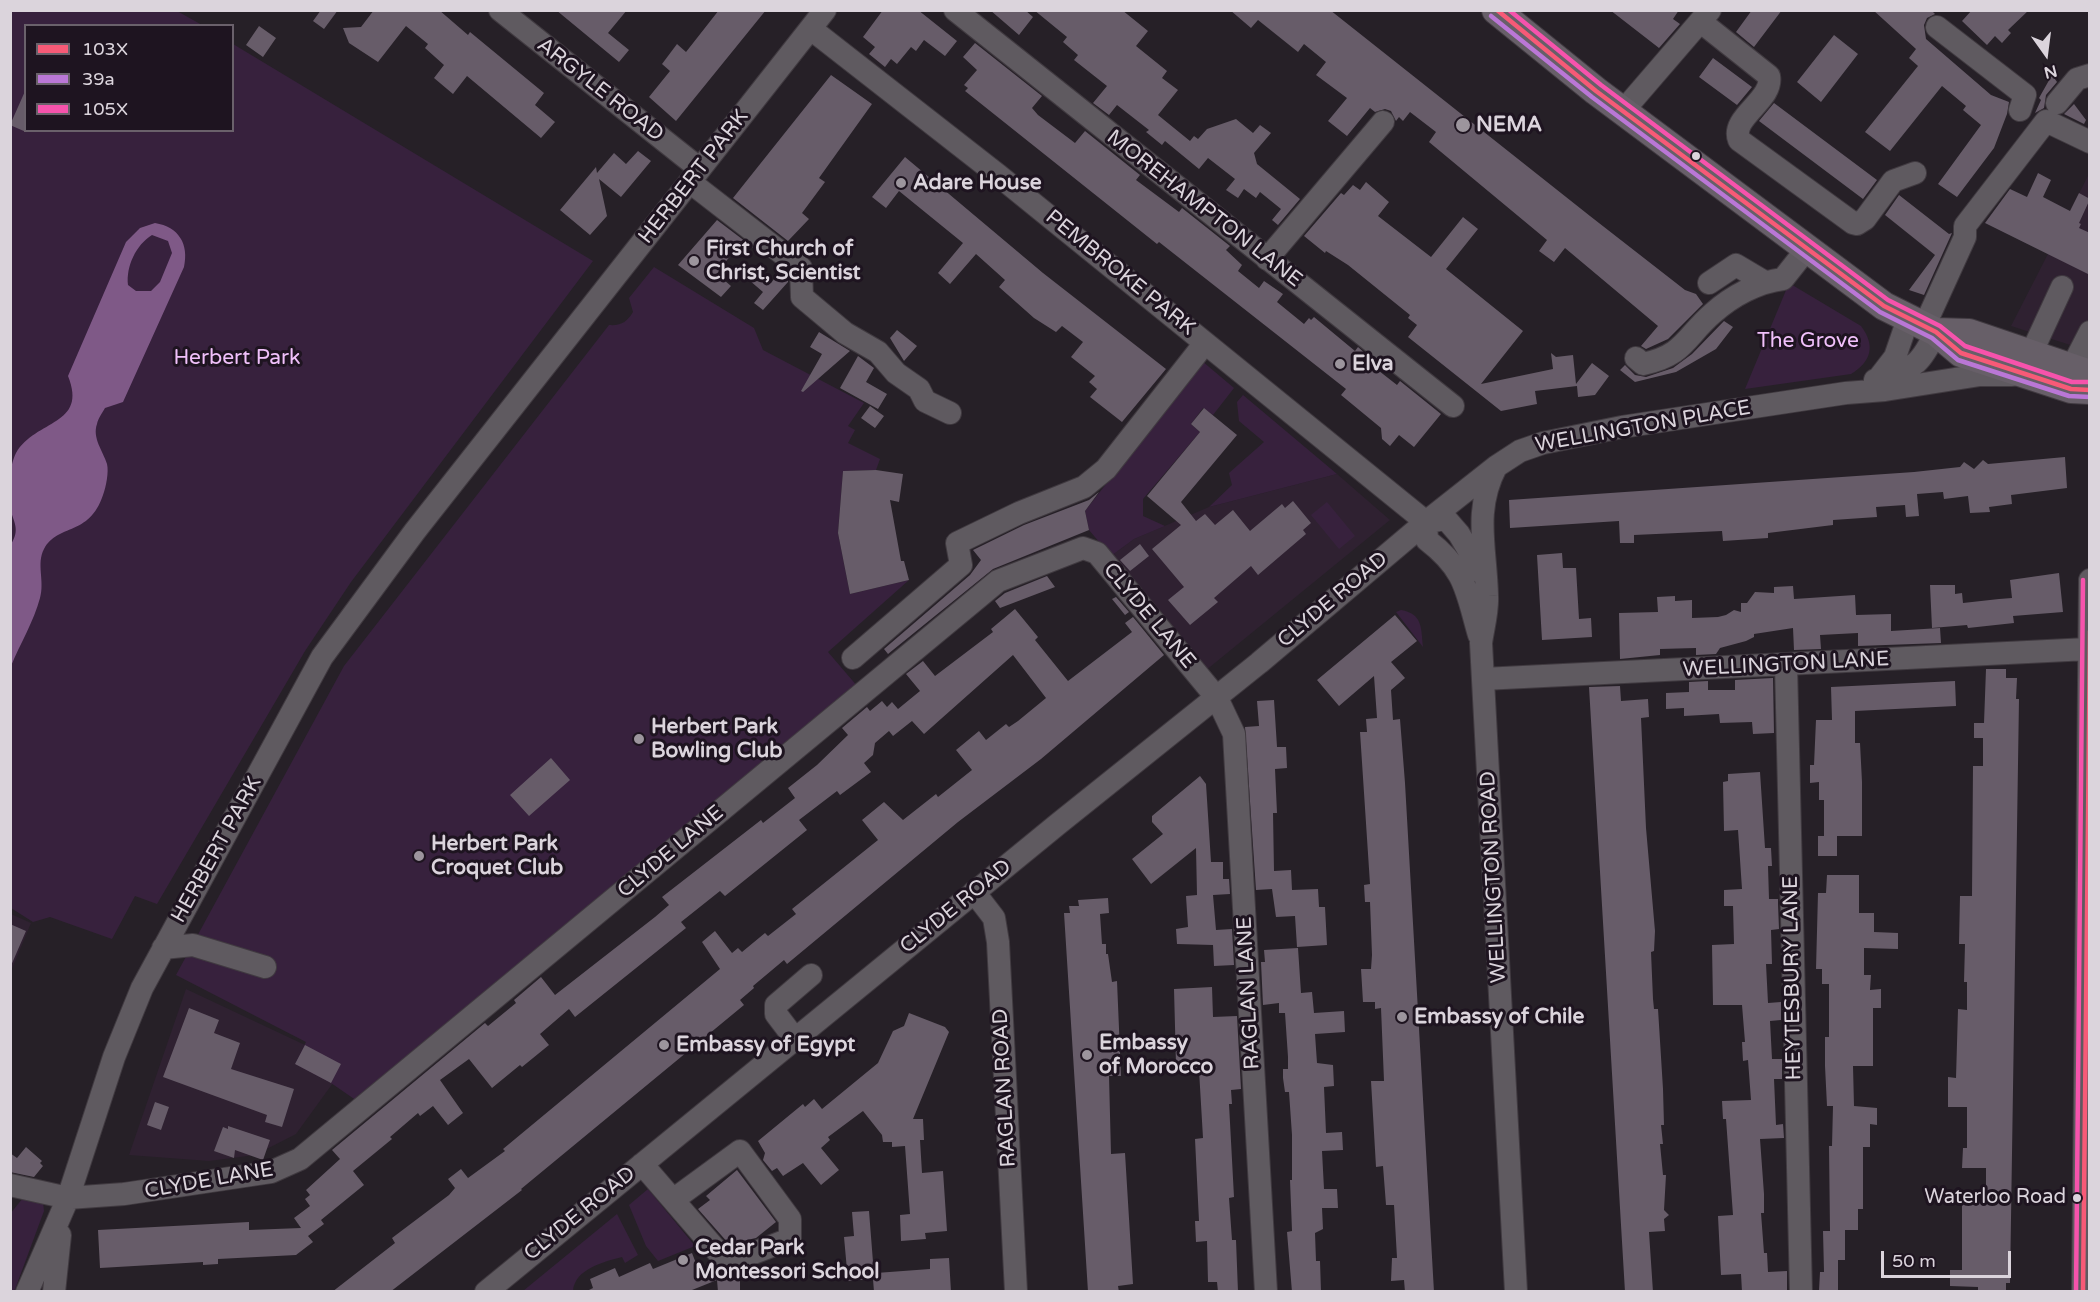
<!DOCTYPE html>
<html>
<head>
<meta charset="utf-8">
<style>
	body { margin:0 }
	#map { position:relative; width:2100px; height:1302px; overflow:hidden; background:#262027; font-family:"Varela Round",sans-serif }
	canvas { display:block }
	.frame { position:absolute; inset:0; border:12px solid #dbd4dc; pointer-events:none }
	.legend { position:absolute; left:24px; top:24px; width:210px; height:108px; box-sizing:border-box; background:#1e1420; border:2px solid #6a616b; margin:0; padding:8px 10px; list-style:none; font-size:18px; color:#dbd4dc }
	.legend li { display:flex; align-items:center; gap:12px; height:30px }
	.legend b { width:30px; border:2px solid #6a616b }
	.north { position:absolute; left:2016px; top:24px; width:60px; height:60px; -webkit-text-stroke:4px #1e1420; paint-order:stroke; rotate:166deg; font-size:16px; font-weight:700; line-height:24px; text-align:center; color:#dbd4dc }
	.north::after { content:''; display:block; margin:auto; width:21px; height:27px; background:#dbd4dc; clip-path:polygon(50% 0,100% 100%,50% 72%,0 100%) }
	.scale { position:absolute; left:1881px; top:1251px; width:130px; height:27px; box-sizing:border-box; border:3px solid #dbd4dc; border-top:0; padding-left:8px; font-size:18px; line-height:21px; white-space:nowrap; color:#dbd4dc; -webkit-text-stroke:4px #1e1420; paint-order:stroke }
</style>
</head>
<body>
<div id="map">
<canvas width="2100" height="1302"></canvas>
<div class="frame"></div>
<ul class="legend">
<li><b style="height:8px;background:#f75a77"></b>103X</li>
<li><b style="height:8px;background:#ba77d6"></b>39a</li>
<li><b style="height:8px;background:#f653ac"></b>105X</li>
</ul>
<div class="north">N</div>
<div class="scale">50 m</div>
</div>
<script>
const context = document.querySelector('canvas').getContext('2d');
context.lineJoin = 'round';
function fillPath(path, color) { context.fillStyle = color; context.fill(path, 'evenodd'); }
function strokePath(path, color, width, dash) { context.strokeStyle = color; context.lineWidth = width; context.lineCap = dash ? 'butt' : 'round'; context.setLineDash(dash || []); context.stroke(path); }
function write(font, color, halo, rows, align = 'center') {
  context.font = font + ' "Varela Round",sans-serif'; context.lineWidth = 6; context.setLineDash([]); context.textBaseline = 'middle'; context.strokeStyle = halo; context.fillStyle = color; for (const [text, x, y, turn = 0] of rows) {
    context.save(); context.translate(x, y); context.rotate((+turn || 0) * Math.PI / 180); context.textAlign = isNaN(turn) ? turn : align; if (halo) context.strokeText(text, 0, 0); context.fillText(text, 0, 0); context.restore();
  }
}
fillPath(new Path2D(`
	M2089,174V351L2011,326Z
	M1337,474L1390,520L1205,671L1111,556L1134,539L1209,507Z
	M11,914L31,923L11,971Z
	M186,989L305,1045L295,1064L333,1083L296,1134L255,1155L209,1161L129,1155Z`), '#2f2131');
fillPath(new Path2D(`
	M10,11H177L202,25L26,26V130H232L233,44L593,261L351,582L305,651L157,904L135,896L112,939L50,917L33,922L11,908Z
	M654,267L754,328L763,350L864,403L848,426L855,430L848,443L880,459L876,470L843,471L838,533L850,594L909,580L828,652L858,687L360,1103L331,1083L295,1064L306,1042L176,975L344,666L609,325C621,326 627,322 633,312L629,298Z
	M1789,283L1861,326C1876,346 1871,362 1851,374L1745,389Z
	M1202,361L1234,388L1213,415L1203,408L1191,424L1200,432L1143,499V516L1165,526L1134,539L1111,556L1089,530L1085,511Z
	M1243,395L1337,474L1209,507L1232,485L1229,473L1264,442L1239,421L1237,402Z
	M1327,502L1355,536L1339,549L1311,515Z
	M1401,610C1423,614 1421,628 1423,647L1396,612Z
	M648,1189L695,1246L658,1261L646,1246L629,1205Z
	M23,1198L43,1202L44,1211L14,1292L10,1291V1214Z
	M617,1214L638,1255L625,1263L622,1257C603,1262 575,1269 573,1291H523Z`), '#37213d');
fillPath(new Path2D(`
	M155,223C179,227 189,244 184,267L123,402L105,408C102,413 98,419 97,424C92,438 103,451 107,464C109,472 106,487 103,495C89,537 58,523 44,549C36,564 45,581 40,598C34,621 20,644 11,666L10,546C19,532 16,526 11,512C6,496 9,467 16,453C36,419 88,426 68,376L126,242L140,228ZM152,235L168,241L172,253L160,282L151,291H136L128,285C126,266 136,245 152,235Z`), '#7f5987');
fillPath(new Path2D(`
	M321,10H338L324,29L313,21Z
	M374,10H439L468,35L470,32L544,93L535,105L555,122L541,138L467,76L453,94L434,78L444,65L425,48L428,44L406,26L378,62L349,43L343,28L361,27Z
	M556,10H627L608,33L629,50L619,62Z
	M719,10H766L676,121L649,97L670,71L662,64L677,44L686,52Z
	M883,10H918L957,41L945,56L924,40L916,51L911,47L897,64L891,59L885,67L869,54L875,47L863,37Z
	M990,10H1025L1033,17L1019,35Z
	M1034,10H1122L1148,31L1136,46L1167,71L1162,78L1178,90L1158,115L1190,141L1194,136L1198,139L1207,129L1236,119L1253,133L1260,125L1271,133L1254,153L1257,164L1300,199L1278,225L1272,220L1281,209L1260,192L1256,198L1244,189L1238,198L1226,190L1235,179L1208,158L1199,169L1165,141L1162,145L1146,132L1149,130L1117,105L1109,115L1093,103L1107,86L1074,60L1078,55L1063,42L1067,37Z
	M1230,10H1330L1590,216L1685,290L1696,294L1703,304L1668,339L1646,349L1641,346L1658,326L1565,248L1554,262L1539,251L1547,240L1429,142L1436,132L1410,112L1403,121L1399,117L1396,121L1391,111L1385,109L1375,112L1370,108L1347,136L1328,121L1347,98L1316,75L1326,62L1304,44L1298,52L1258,20L1251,28Z
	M1610,10H1679L1673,19L1680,24L1659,48Z
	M1752,10H1782L1754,47L1736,32Z
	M1873,10H1931L1935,14L1927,18L1924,25L1926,39L1991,95L2009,102L2007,114L1994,148L1957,197L1938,184L1981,125L1963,110L1966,106L1942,86L1890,151L1865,132L1918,66L1909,58L1916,49Z
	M1972,10H2029L2008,30L2011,33L2002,43L1995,36L1987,45L1962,21Z
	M259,26L276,38L263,57L246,45Z
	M1834,35L1858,54L1821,102L1797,82Z
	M975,43L1042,96L1032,108L1038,115L1075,143L1085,131L1140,175L1136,180L1179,212L1182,208L1230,246L1226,250L1242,265L1238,271L1259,288L1264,281L1283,294L1277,302L1304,324L1309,318L1311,320L1314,317L1355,351L1358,347L1368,356L1365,360L1397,385L1400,381L1441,414L1414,447L1399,435L1390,446L1382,439L1381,428L1341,395L1346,389L1159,242L1157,244L965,91L968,88L964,85L977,70L963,57Z
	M1713,58L1752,87L1737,105L1699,77Z
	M831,75L872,104L819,178L825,182L802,213L809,219L788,241L733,198Z
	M2052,75L2057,82L2046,95L2044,108L2035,113L2041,100L2039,98Z
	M26,89V132L10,125Z
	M1774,103L1877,180L1863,199L1759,121Z
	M2074,104L2086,120L2084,124L2064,114Z
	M638,151L651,161L621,197L599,179L607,216L590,235L560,210L596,167L597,173L614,153L626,164Z
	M905,157L1043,273L1166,369L1122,422L1090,397L1097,389L1089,382L1095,376L1071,357L1083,342L1062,326L1056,332L1034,318L999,287L1005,280L976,254L950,284L938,273L963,243L899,191L886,208L872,197Z
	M2038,173L2051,180L2043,197L2070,211L2079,193L2090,199L2079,223L2081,224L2079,228L2090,233V275L1985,223L2010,189L2027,197Z
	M1366,182L1389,202L1378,216L1431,257L1463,217L1478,229L1446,269L1523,331L1481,384L1553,369L1551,353L1556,357L1573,355L1576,384L1592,363L1609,376L1595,395L1578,397L1577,386L1535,391L1537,404L1501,411L1408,337L1417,325L1408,318L1410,315L1348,265L1326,251L1325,253L1304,236L1341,193L1344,195L1353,185L1360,190Z
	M1899,195L1949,234L1952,233L1924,295L1909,290L1935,255L1885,215Z
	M717,220L754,248L742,242L722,266L717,274L731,286L721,297L678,265Z
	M781,270L788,275V282L763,310L754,303L763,292L749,280L771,283Z
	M1724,321L1733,327L1716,349L1676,372L1635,382L1620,370L1625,365L1635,375L1646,377L1673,368L1692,354Z
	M897,330L917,346L904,361L890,338Z
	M819,332L850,351L803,392L801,391L822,354L810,347Z
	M858,356L874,368L866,382L887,394L878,409L840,388Z
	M870,406L884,416L875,428L861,418Z
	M1204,408L1237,435L1181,502L1196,521L1205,514L1215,525L1233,510L1250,531L1282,504L1285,508L1293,501L1311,523L1303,530L1306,534L1258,575L1251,566L1214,598L1218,602L1190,625L1168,600L1184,587L1152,549L1181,525L1147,496L1200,432L1191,424Z
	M2065,457L2067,488L2011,495L2012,504L1989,507L1990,512L1970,513L1968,496L1944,499L1943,492L1917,494L1919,516L1906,517L1905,505L1876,507L1877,517L1833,520V525L1768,533V538L1723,541L1722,531L1634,535V543H1620L1619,521L1510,528L1509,500L1914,472L1960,467L1964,462L1974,469L1983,460L1988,464Z
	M876,470L903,474L899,502L890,500L901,561H904L909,580L850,594L838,533L843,471Z
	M1099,492L1085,511L1089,530L993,569L888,654L884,649L970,575L981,560L973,550L1024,525L1089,500Z
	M1140,544L1149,556L1130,571L1120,560Z
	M1562,553L1563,568H1576L1579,619L1591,618L1592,637L1542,640L1537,555Z
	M2059,573L2063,612L2013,616L2014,623L1968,628L1967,625L1932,628L1930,585H1955V594L1962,593L1963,603L1999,599L2012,598L2010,580Z
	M1047,576L1055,587L1000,608L995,601L1005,593Z
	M1793,586L1794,599L1855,595L1856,615L1891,614V631L1940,628L1941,643L1858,646V633L1820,635L1821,649L1794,650L1793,628L1754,634V637L1746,641L1720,648L1716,654L1696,655V648L1660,649V655L1620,659L1619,613L1658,612L1657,597L1675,596V601L1692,600V618L1718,617L1726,615L1734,610L1741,612V603H1747L1755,592L1774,593V587Z
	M1116,597L1129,612L1125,615L1112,599Z
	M1015,609L1038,637L1035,640L1068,681L1132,632L1125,623L1133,617L1164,655L1041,759L958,822L787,964L784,960L753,986L754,988L740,1000L744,1005L521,1189L522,1190L390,1292H332L395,1243L392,1238L449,1195L455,1188L448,1179L461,1169L468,1178L505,1151L503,1149L720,969L702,942L715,931L732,953L738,948L742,952L765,933L768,936L796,914L792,909L878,840L862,820L884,802L903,820L936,794L938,797L972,770L956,750L979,731L986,740L1006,724L1009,727L1018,721L1046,698L1013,655L924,734L912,721L893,736L889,731L875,743L873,755L864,763L871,772L840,795L837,791L799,820L807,830L725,896L720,891L681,922L686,928L575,1017L569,1009L540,1034L549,1045L522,1067L520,1065L492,1088L469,1059L440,1080L463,1113L448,1125L433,1106L420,1116L418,1113L390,1137L392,1139L353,1171L364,1185L321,1220L324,1224L308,1236L313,1242L296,1255L218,1259V1264L203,1265V1262L100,1268L98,1230L249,1222V1230L301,1228L294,1218L310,1206L305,1199L310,1195L306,1190L340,1159L332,1150L485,1023L488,1026L516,1003L514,1000L541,977L555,995L655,917L669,905L662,897L761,820L763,823L795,798L788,788L817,765L848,735L842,728L867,707L870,711L882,701L887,707L892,702L898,709L920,691L906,674L923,661L935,676L993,632L991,629Z
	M1395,615L1417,641L1391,662L1405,678L1391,690L1393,720L1400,719L1405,783L1434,1292H1405L1404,1280L1391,1281L1392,1258H1397L1394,1205H1386L1383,1166L1376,1167L1371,1081H1384L1381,1008L1375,1009V1002H1363L1361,969H1371L1372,955L1370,902H1365L1364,885L1370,884L1360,732H1367L1366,719L1377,718L1374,676L1339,706L1317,680Z
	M1986,669H2006V678H2017L2016,699H2019L2010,1283H2006V1292H1978V1287L1950,1286V1270H1962V1201H1986V1168H1962L1963,1148H1967V1107H1948V1077L1956,1078L1958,1009L1967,1010V982H1964L1965,944H1959L1960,896H1972L1973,766H1983V738H1974V723H1984Z
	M1773,678L1774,733L1753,734L1752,722L1720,723L1719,714L1684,716V708L1666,709V693L1689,692V682L1708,681V690H1735V680Z
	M1955,681L1956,706L1855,711V743H1860L1862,782V836H1837V856H1818V836H1824V800H1819V782L1810,783V765H1814L1816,720H1832L1831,687Z
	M1620,686L1621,701L1648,699L1649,717L1641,718L1646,828L1655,931L1654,951L1651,952L1653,999L1654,1009H1658L1663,1089L1664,1125H1661L1663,1144H1660L1663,1175H1666L1664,1210L1669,1215L1664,1219L1665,1231L1649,1232L1653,1292H1625L1589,687Z
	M1274,700L1277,747H1286L1287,768L1275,769L1277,813H1273L1274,871L1291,870L1292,890L1318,889L1319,907H1325L1327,945L1297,947L1295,916L1276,917L1272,889L1256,890L1245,727L1259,726L1257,701Z
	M551,758L570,780L529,816L510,795Z
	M1760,772L1765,848H1771L1772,866H1768L1769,899H1778V904L1779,929L1771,930L1772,964H1766L1768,1003L1781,1002V1020L1770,1021L1772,1059H1782V1079H1774L1776,1125L1783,1124L1784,1138L1760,1139L1764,1194V1213H1761L1764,1253H1767L1768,1272L1787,1271V1292H1742L1741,1274L1721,1275L1720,1256L1718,1216L1733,1215L1726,1119H1723L1722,1101L1751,1100L1748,1060L1743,1061L1742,1042H1745L1742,1005H1713L1712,945L1734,944L1733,906H1724V890L1742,889L1738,830L1724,831L1723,782L1728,781V774Z
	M1200,776L1206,784L1211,862H1223V879H1229L1230,894L1213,895L1216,930L1232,929L1234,965L1214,966L1213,945L1177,944L1176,929L1188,927L1186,896L1197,895L1196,848L1151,884L1132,859L1163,834L1152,822V816Z
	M1827,875H1859V913H1874V932L1898,933V949L1864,948V975H1871L1870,990L1881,989V1008H1873V1066H1853L1854,1106L1877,1108V1125L1870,1124V1147H1863V1209H1858V1230H1845V1260H1838V1290L1819,1291L1820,1272H1824L1823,1231H1830L1829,1146H1832L1833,1106H1827L1825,1066V1037H1829V984H1822V969H1816L1818,893H1826Z
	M1108,898L1109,913L1100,914L1102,944H1106V954H1108L1112,982L1117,981L1121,1076H1109L1111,1154L1125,1153L1133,1284L1118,1286L1119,1292H1088L1064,913H1070L1069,906H1079L1078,900Z
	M10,924L26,931L10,968Z
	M1298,948L1301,993L1312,992L1314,1013L1344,1011L1345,1032L1315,1034L1317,1063L1333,1065L1334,1086L1324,1087L1326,1133L1342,1132L1343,1150L1322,1151L1324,1189H1337L1338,1208H1322L1323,1229L1315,1233L1316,1261H1320L1321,1292H1292L1287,1232L1292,1231L1290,1180H1292V1135L1289,1092H1285L1283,1078V1069H1288V1057L1285,1013H1279V1003L1263,1005L1261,962H1265L1264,950Z
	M1212,987L1213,1017L1237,1016L1241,1089L1231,1090L1232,1104H1229L1234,1197L1229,1198L1232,1240H1236L1238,1292H1218L1217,1282H1208L1207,1241L1196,1242L1195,1221H1199L1195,1139L1203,1138L1199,1070L1181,1071L1180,1063L1176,1064L1174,989Z
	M189,1008L219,1020L214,1033L240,1043L231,1069L294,1089L282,1127L265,1122L267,1115L163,1077Z
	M909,1013L945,1027L949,1032L913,1119H923L924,1140H920L922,1173L943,1171L947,1231L925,1233L926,1239L901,1241L900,1215L910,1214L905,1146L892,1147V1142H883L882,1135L863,1111L828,1137L830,1140L821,1148L839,1170L821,1185L803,1163L783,1176L777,1168L772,1171L763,1160L765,1153L758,1141L803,1104L805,1107L814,1099L822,1109L878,1063L893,1031L904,1026Z
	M305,1045L341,1064L331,1083L295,1064Z
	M155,1102L169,1107L161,1130L147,1125Z
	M228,1126L270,1140L263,1160L235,1150L234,1158L214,1151L223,1127L228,1129Z
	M26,1147L42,1161L40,1163L43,1166L34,1177L10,1172V1153L17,1158Z
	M737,1170L776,1222L756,1238L729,1244L698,1209L710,1200L706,1196Z
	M869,1211L873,1262H875L876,1273L930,1269V1259L949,1258L951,1292H874L873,1279L848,1281L844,1237L854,1236L852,1212Z
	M692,1253L699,1271H740V1292H718L717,1280L687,1292H585L593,1288L590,1279L615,1268L619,1277L650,1263L653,1269Z`), '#675c69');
const minor = new Path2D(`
	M500,10L700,169
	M955,10L1453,406
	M1701,22L1769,76C1774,100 1730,117 1739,140L1853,223L1857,224L1865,219L1893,181L1915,173
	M1937,27L2025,95L2020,110
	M811,29L998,175L1426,522
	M2057,103L2077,79L2090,75
	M1623,111L1710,10
	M690,182L801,268L802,297L845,333L878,352L896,373L919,389L925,401L950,413
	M1267,259L1383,122
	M1709,283L1736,265L1763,281
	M1924,327L1965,237V226L2046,121L2090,142
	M2031,354L2062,287
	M1636,358L1643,364C1685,355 1685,337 1713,313C1732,296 1758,282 1783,279L1806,250
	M2072,367L2090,332
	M1878,379L1895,357L1908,319
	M1875,380C1913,366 1917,371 1936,332
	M1496,467C1473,511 1486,548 1487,596C1488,611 1483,628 1481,643L1516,1292
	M1426,522L1427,540C1466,570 1466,590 1479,635
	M1426,522L1446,519L1459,534L1482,573
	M853,658L961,565L957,543L1019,513L1084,487L1106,469L1205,343
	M1786,665L1801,1292
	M1483,679L2088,649
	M974,892L994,918L998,942L1016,1292
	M163,948L193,945L265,967
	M795,1039L776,1014V1005L811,975
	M642,1164L723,1258L743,1257L790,1239V1219L740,1151L673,1200
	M10,1185L68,1198L124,1194L271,1172L300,1159L998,581L1083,548L1097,553L1217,698L1234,734L1266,1292
	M27,1292L68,1198L114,1057L142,988L322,657L415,531L825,10
	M54,1292L60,1235
	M486,1292L1058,824L1259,663L1426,522L1497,466L1520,451L1543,443L1622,427L1846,393L1885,390L1980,375H2012
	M2083,1292L2090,580`);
const major = new Path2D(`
	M1496,10L1596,91L1884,306L1936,332L1961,353L2071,389L2090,390
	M1936,332L1969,333L2090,374`);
strokePath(minor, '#403a40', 24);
strokePath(major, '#403a40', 30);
strokePath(minor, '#5f5a60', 22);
strokePath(major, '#675f68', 28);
strokePath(new Path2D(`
	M1497,10L1596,91L1884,306L1936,332L1961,353L2071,389L2090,390
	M2083,1292L2090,631`), '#f75a77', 4.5);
strokePath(new Path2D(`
	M1491,16L1592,97L1880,312L1932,338L1958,360L2069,396L2090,397`), '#ba77d6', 4.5);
strokePath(new Path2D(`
	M1509,10L1601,85L1888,300L1940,326L1965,346L2072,382H2090
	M2076,1292L2083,580`), '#f653ac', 4.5);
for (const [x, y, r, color] of [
	[1463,125,8,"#9c959d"],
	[1696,156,5,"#dbd4dc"],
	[901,183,6,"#9c959d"],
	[694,261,6,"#9c959d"],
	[1340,364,6,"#9c959d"],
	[639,739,6,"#9c959d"],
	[419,856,6,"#9c959d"],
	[1402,1017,6,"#9c959d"],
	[664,1045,6,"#9c959d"],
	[1087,1055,6,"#9c959d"],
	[2077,1198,5,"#dbd4dc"],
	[683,1260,6,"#9c959d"]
]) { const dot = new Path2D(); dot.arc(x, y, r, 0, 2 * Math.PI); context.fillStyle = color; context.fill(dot); strokePath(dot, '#1e1420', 2); }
write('20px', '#dbd4dc', '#1e1420', [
	["Waterloo Road",2066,1198]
], 'right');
write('21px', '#dbd4dc', '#1e1420', [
	["ARGYLE ROAD",600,90,38],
	["HERBERT PARK",694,177,-52],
	["MOREHAMPTON LANE",1204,209,38],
	["PEMBROKE PARK",1120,273,39],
	["WELLINGTON PLACE",1643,427,-10],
	["CLYDE ROAD",1333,600,-40],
	["CLYDE LANE",1149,616,50],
	["WELLINGTON LANE",1786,665,-3],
	["HERBERT PARK",217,850,-61],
	["CLYDE LANE",671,852,-40],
	["WELLINGTON ROAD",1494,877,-93],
	["CLYDE ROAD",956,907,-39],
	["HEYTESBURY LANE",1793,978,-91],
	["RAGLAN LANE",1249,993,-93],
	["RAGLAN ROAD",1005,1088,-93],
	["CLYDE LANE",209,1181,-10],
	["CLYDE ROAD",580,1214,-39]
]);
write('bold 21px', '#dbd4dc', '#1e1420', [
	["NEMA",1476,125],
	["Adare House",913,183],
	["First Church of",706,249],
	["Christ, Scientist",706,273],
	["Elva",1352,364],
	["Herbert Park",651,727],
	["Bowling Club",651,751],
	["Herbert Park",431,844],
	["Croquet Club",431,868],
	["Embassy of Chile",1414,1017],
	["Embassy",1099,1043],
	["of Morocco",1099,1067],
	["Embassy of Egypt",676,1045],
	["Cedar Park",695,1248],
	["Montessori School",695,1272]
], 'left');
write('21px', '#f0c0fa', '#1e1420', [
	["The Grove",1808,341],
	["Herbert Park",237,358]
]);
</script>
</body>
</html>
